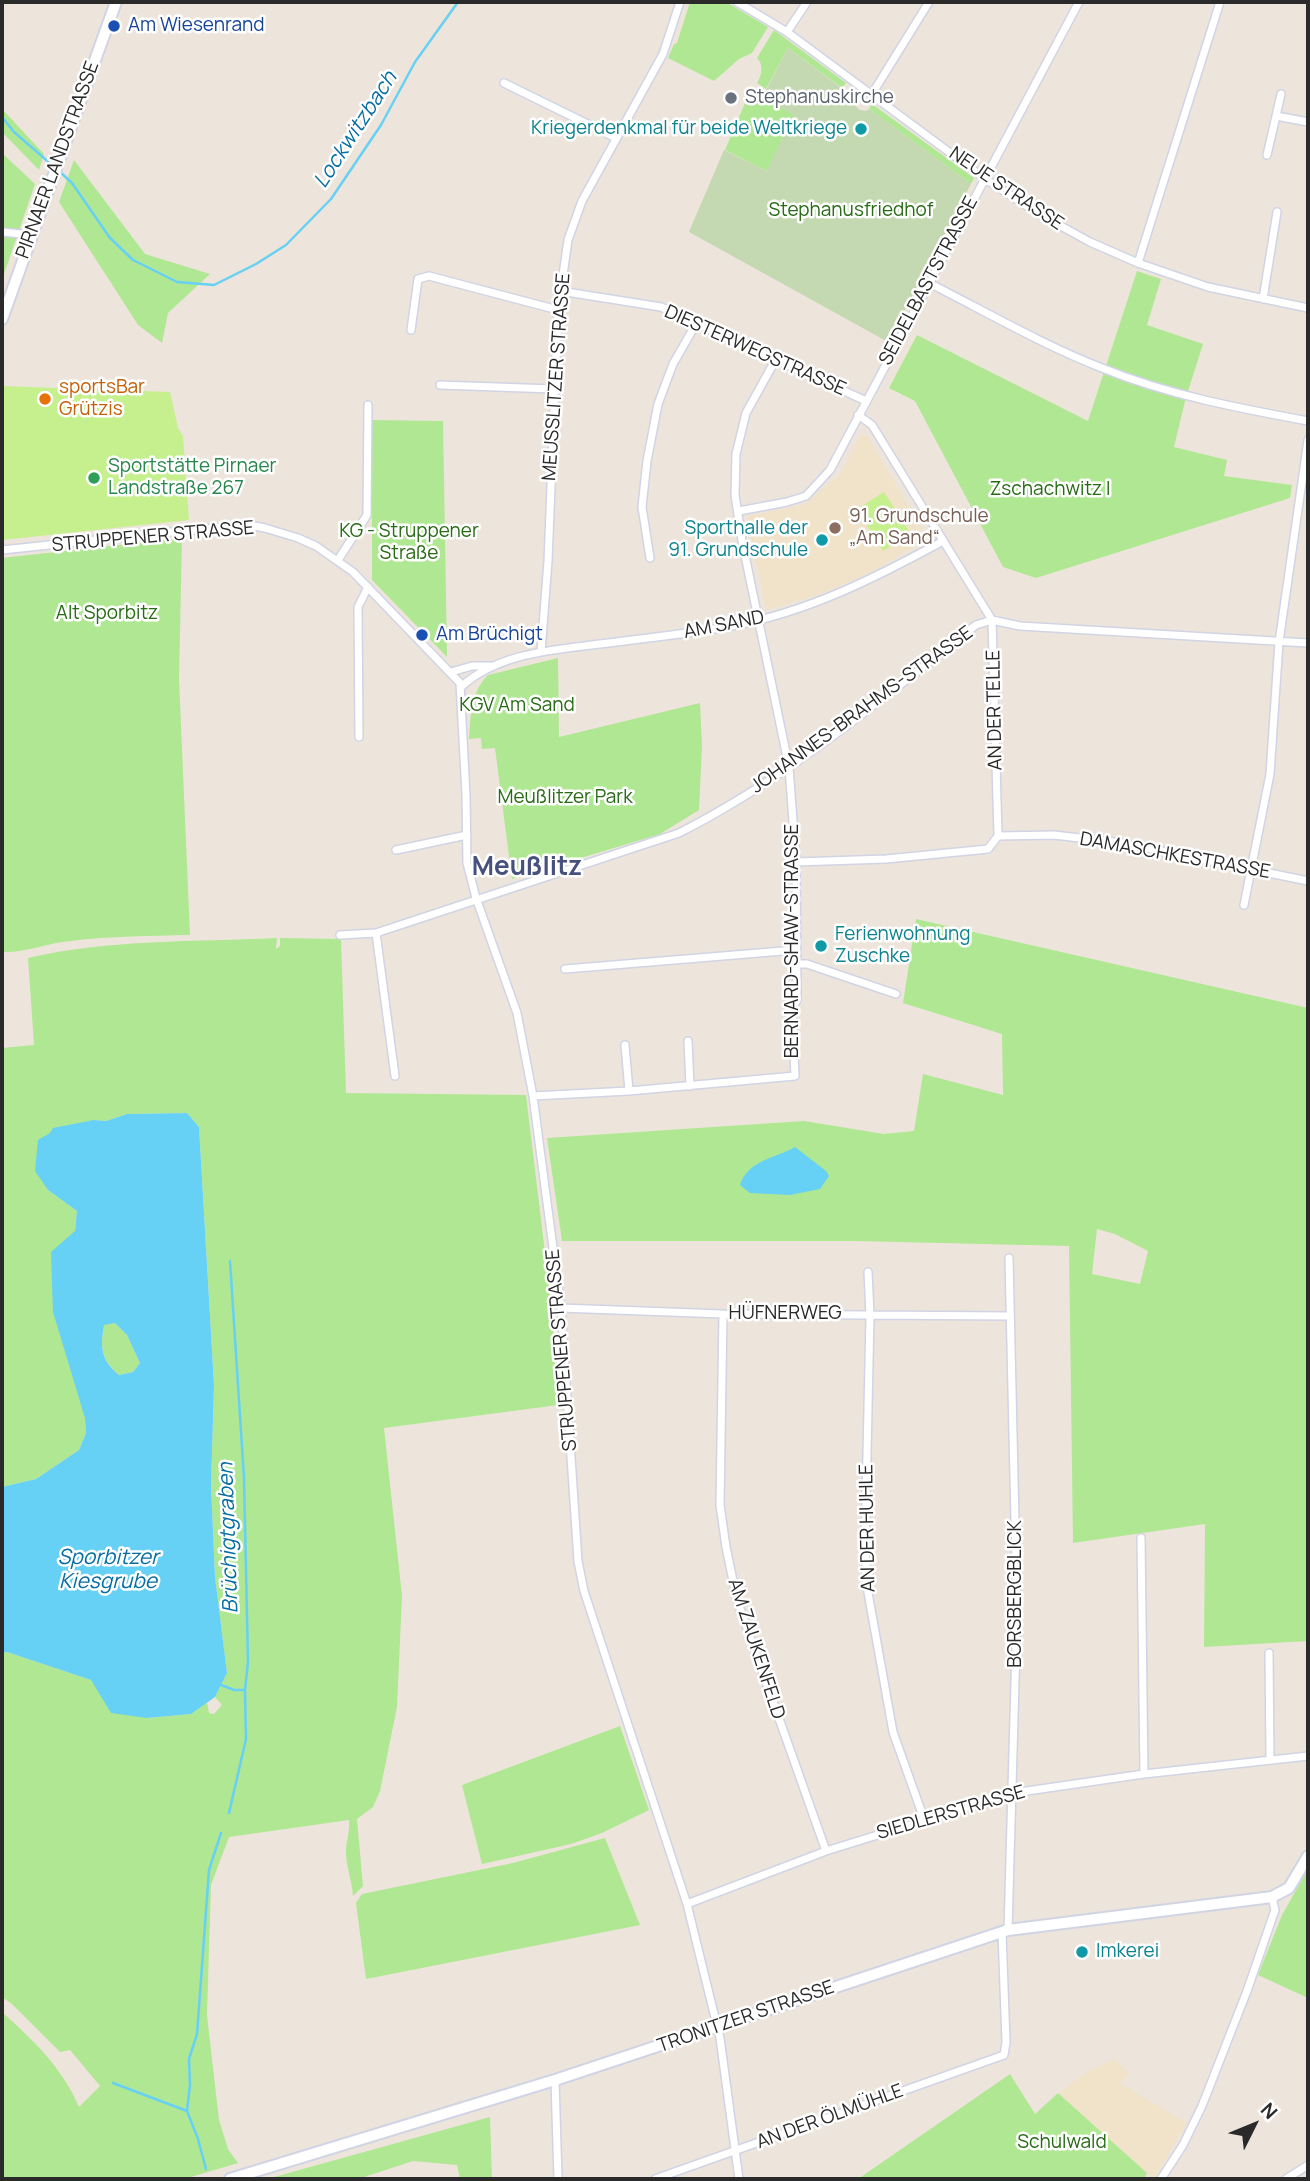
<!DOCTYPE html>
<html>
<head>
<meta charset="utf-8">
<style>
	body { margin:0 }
	#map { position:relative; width:1310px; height:2181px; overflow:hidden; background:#ede5db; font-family:Manrope,sans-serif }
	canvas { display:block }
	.frame { position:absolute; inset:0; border:4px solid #2a2a2a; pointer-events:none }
	.north { position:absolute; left:1219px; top:2090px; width:70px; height:70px; -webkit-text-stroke:5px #fff; paint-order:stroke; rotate:47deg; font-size:19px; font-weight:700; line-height:28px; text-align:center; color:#2a2a2a }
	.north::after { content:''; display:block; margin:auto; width:24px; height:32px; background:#2a2a2a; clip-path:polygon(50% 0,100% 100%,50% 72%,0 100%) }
</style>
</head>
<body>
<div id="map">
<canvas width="1310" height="2181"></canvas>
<div class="frame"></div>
<div class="north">N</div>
</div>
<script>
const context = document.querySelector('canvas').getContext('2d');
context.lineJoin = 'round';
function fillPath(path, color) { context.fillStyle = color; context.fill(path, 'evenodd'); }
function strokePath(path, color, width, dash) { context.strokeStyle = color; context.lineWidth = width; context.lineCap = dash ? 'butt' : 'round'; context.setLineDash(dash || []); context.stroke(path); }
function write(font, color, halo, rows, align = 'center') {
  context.font = font + ' Manrope,sans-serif'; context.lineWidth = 5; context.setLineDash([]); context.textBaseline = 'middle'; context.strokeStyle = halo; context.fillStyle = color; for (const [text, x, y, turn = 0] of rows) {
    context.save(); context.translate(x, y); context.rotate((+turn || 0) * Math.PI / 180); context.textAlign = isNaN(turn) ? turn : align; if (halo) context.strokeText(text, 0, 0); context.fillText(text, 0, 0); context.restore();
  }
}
fillPath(new Path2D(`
	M860,435L867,436L928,539L871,572L819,595L766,610L747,516L804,505L842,472Z
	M1114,2059L1130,2073L1120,2083L1187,2123L1154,2179L1058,2093L1090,2070Z`), '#f0e3c9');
fillPath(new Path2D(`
	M690,2H726L768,27L752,53L739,59L714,81L668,58L674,44L677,43Z
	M774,30L846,83L842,88L788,48L766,89L757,83C762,75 764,65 757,58Z
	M751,89L794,115L767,171L725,150Z
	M872,104L974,178L971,184L869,109Z
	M2,109L44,154L39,170L2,132Z
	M2,153L35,184L2,280Z
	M74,160L145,254L210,274L168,313L162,343L138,325L59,202Z
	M1137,271L1161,279L1147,325L1203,344L1185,401L1174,447L1227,460L1224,476L1292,485L1290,498L1036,578L1003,567L915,401L889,388L917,335L1088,421Z
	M372,420L443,421L447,657L372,580Z
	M182,538L179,679L190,935C150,936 111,936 71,941C47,943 26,953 2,952V558Z
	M558,658L559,737L700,703L702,746L699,810L660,834L512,879L495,748L482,749L481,738L469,739C471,715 470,693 488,675Z
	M916,919L1308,1008V1641L1204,1647L1205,1524L1073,1543L1069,1246L855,1241H562L547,1138L804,1121L884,1134L914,1131L923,1074L1003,1095L1002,1034L903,1003ZM1097,1229L1115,1234L1148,1251L1140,1284L1092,1274Z
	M277,938L276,949L280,946V938L341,939L346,1093L526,1095L552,1311L558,1405L384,1428L402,1596L397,1707L380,1791L373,1807L357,1819L363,1886L353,1896C352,1881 345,1862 346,1849C347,1839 350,1830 349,1820L229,1837L211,1885L207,2015L219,2120L228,2149L238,2163L184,2179H2V2012C33,2040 62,2067 79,2107L100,2086L70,2050L60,2052L12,2004L2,1997V1653L7,1652L91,1680L147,1718L191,1714L207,1702L209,1713L214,1714L222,1705L215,1697L227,1673L215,1577L211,1486L214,1385L199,1127L187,1113L127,1114L106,1121L94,1120L48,1190L77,1211L75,1231L86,1433L79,1450L36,1479L2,1487V1048L34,1045L28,958C109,939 194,942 277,938Z
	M115,1323L127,1335L140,1363L133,1372L119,1375C101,1359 100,1347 104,1324Z
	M620,1726L649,1810L602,1833L571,1844L482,1864L462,1785Z
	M605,1838L640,1925L366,1979L356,1903L362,1894L513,1863Z
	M1308,1869V1998L1258,1975L1282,1915Z
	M1010,2074L1035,2114L1058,2093L1147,2173L1144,2179H858Z
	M490,2117L492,2179H460L457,2165L413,2161L358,2179H267Z`), '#b0e793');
fillPath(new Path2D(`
	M788,48L852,96L853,104L860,110L866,111L869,109L971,184L888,342L689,232L724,150L767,171L793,115L763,96Z`), '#c4d8b1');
fillPath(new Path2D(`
	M2,386L170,392L178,428L183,436L189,520L2,540Z
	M884,492L910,533L883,551L857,509Z`), '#c6ef8e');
fillPath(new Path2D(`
	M187,1113L199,1127L214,1385L211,1486L215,1577L227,1673L215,1697L191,1714L147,1718L111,1713L91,1680L7,1652L2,1653V1487L36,1479L79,1450L86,1433L85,1418L53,1312L51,1252L75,1231L77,1211L48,1190L35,1171L38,1140L50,1133L53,1128L94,1120L106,1121L127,1114ZM115,1323L127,1335L140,1363L133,1372L119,1375C101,1360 100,1347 104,1325Z
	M795,1147L826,1171L829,1176L820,1189L790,1195L750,1193L740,1185C748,1160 776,1158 795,1147Z`), '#67d0f5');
strokePath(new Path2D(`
	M2,117L14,132L52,165
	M60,172L72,183L110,238L133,260L177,282L214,285L256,264L286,245L331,199L381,125L415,62L458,2
	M221,1685L234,1690H245
	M229,1813L246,1739L245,1690L248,1662L244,1478L230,1261
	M113,2083L187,2111
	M206,2169L198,2139L187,2111L190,2085L189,2059L197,2034L209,1870L221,1833`), '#67d0f5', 2.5);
const street = new Path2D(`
	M737,2L787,32L984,178L1039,214L1090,242L1138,263L1208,287L1308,308
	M787,32L807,2
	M504,83L616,138
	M872,94L929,2
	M1276,116L1281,94
	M1267,155L1276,116L1308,122
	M2,232L31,235
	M1138,263L1220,2
	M929,283C986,312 1043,345 1102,368C1168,395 1238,408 1308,421
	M560,291L661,307L866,401
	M1263,299L1277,212
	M411,330L418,279L429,276L558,310
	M440,385L553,389
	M858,415L872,425L992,620L998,836
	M739,511L787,502L806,496L830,470L1079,2
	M2,550L200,529L254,526L265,528L298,538L316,546L353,572L460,683L466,795L467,863L476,898L517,1013L533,1096L541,1157L561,1308L578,1561L584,1591L687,1904L720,2038L739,2179
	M650,558L642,507L647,461L658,404L673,364L697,322
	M338,560L367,515L368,405
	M541,652L548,561L558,310L568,240L582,201L663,54L680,2
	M451,672L472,666H491
	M461,687C498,653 553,650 600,644C644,638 689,634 732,626C808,612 875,578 943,541
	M359,737L358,607L368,587
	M396,850L467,835
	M796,862L886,859L988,849L998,836L1054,835L1122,843L1308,881
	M1244,905L1270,774L1279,642L1308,440
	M376,933L395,1076
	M340,935L376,933L679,833C787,778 882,699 976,625L992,620L1020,626L1308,643
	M796,964H807L896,994
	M565,969L795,950
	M688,1041L690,1086
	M625,1045L629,1091
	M533,1096L629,1091L795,1076L792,1008L797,1000L796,862L789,767L742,541L735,495L736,454L746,413L776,359
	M868,1272L870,1315L865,1548L867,1587L893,1732L924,1819
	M561,1308L723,1314L1010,1316
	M723,1314L720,1505L726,1547L737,1600L826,1851
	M1141,1538L1144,1774
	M1269,1653L1270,1759
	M687,1904L826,1851L1013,1793L1144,1774L1308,1756
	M1008,1930L1017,1610L1009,1258
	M555,2080L558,2179
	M655,2179L1004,2055L1006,2042L1002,1932
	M1161,2179L1183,2145L1202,2106L1247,1991L1275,1910L1272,1897
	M1286,2179L1308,2165`);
const secondary = new Path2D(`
	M2,319L116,2
	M230,2179L555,2080L1008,1930L1272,1897L1289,1888L1308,1856`);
strokePath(street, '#d0d4e4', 10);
strokePath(secondary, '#d0d4e4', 14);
strokePath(street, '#fff', 7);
strokePath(secondary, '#fff', 10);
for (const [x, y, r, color] of [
	[114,26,7,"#1a4fb4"],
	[731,98,7,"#6b7280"],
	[861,129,7,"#0f9aa8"],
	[45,399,7,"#e8710a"],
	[94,478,7,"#2e9e5b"],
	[835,528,7,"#8d6e63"],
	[822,540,7,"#0f9aa8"],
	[422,635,7,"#1a4fb4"],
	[821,946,7,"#0f9aa8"],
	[1082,1952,7,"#0f9aa8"]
]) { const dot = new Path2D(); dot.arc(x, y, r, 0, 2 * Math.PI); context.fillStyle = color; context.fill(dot); strokePath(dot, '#fff', 2.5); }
write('19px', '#164399', '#fff', [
	["Am Wiesenrand",128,26],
	["Am Brüchigt",436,635]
], 'left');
write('19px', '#5b616d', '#fff', [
	["Stephanuskirche",745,98]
], 'left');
write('19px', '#0d838f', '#fff', [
	["Kriegerdenkmal für beide Weltkriege",847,129],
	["Sporthalle der",808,529],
	["91. Grundschule",808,551],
	["Ferienwohnung",835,935,"left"],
	["Zuschke",835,957,"left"],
	["Imkerei",1096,1952,"left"]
], 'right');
write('19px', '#2a2a2a', '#fff', [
	["PIRNAER LANDSTRASSE",58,160,-70],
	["NEUE STRASSE",1006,189,34],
	["SEIDELBASTSTRASSE",929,281,-62],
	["DIESTERWEGSTRASSE",755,351,24],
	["MEUSSLITZER STRASSE",557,377,-86],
	["STRUPPENER STRASSE",153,537,-5],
	["AM SAND",724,625,-11],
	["JOHANNES-BRAHMS-STRASSE",862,710,-36],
	["AN DER TELLE",995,710,-91],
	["DAMASCHKESTRASSE",1175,856,10],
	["BERNARD-SHAW-STRASSE",793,941,-90],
	["HÜFNERWEG",785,1314],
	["STRUPPENER STRASSE",562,1350,-95],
	["AN DER HUHLE",868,1528,-91],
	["BORSBERGBLICK",1016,1594,-90],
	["AM ZAUKENFELD",756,1649,72],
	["SIEDLERSTRASSE",951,1813,-16],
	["TRONITZER STRASSE",746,2017,-19],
	["AN DER ÖLMÜHLE",830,2117,-20]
]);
write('19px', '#286b16', '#fff', [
	["Stephanusfriedhof",851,211],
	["Zschachwitz I",1050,490],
	["KG - Struppener",409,532],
	["Straße",409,554],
	["Alt Sporbitz",107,614],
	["KGV Am Sand",517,706],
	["Meußlitzer Park",565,798],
	["Schulwald",1062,2143]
]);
write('19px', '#c56008', '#fff', [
	["sportsBar",59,388],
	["Grützis",59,410]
], 'left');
write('19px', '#27864d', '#fff', [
	["Sportstätte Pirnaer",108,467],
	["Landstraße 267",108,489]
], 'left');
write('19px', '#785e54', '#fff', [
	["91. Grundschule",849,517],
	["„Am Sand“",849,539]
], 'left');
write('italic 21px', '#066da2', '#fff', [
	["Lockwitzbach",356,130,-57],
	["Brüchigtgraben",229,1538,-92],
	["Sporbitzer",108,1558],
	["Kiesgrube",108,1582]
]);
write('bold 26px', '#47517d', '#fff', [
	["Meußlitz",527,868]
]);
</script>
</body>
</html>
